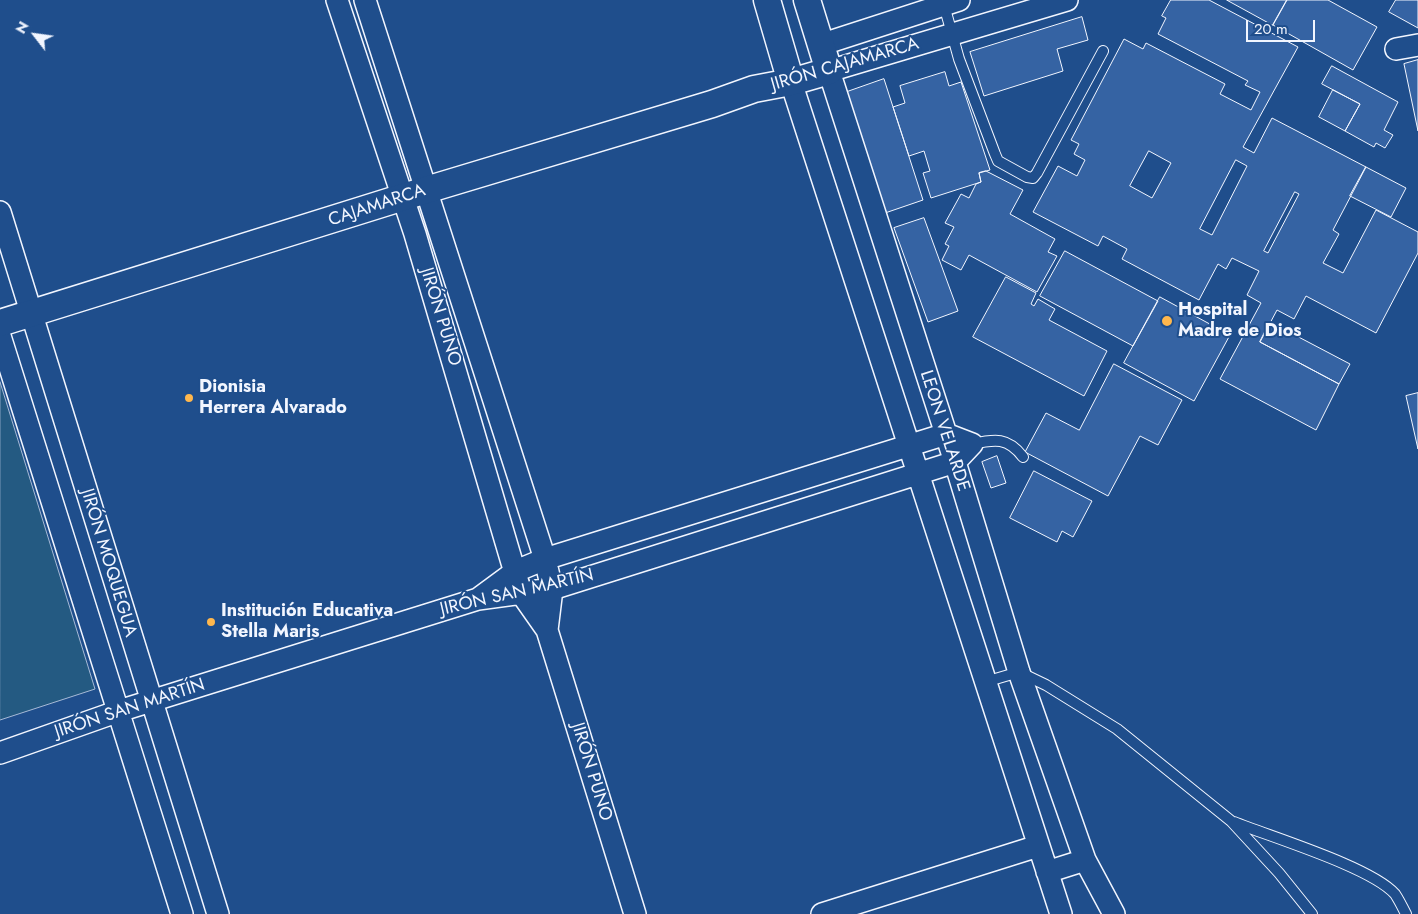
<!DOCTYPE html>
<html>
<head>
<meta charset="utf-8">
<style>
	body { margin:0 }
	#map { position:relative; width:1418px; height:914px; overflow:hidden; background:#1f4e8c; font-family:Jost,sans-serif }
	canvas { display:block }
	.north { position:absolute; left:10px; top:10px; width:50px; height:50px; -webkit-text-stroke:4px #1f4e8c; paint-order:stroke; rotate:300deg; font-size:14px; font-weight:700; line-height:20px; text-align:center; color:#f2f6ff }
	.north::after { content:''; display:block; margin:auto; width:18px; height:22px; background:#f2f6ff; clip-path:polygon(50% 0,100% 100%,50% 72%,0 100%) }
	.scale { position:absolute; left:1246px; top:20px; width:69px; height:22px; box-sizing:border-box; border:2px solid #f2f6ff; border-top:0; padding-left:6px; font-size:15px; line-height:18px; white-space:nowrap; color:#f2f6ff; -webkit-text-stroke:4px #1f4e8c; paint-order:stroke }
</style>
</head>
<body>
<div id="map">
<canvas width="1418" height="914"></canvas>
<div class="north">N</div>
<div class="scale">20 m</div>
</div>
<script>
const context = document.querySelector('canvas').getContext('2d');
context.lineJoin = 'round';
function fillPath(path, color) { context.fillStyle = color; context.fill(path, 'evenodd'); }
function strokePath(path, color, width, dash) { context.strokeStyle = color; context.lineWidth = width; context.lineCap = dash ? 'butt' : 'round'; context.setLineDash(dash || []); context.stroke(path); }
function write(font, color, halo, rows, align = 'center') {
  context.font = font + ' Jost,sans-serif'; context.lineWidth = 4; context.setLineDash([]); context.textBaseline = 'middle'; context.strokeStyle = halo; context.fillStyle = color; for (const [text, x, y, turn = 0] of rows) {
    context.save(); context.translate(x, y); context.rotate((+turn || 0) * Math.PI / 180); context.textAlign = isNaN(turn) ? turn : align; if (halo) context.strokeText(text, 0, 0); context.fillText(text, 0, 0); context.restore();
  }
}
const green = new Path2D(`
	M0,382L95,689L0,720Z`);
fillPath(green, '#245a82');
strokePath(green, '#a8bbd7', 1);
const building = new Path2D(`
	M1171,0H1209L1298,47L1243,147L1254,153L1272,118L1366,167L1333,230L1339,234L1323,263L1343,273L1376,210L1418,232V253L1376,333L1306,296L1294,319L1277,310L1260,342L1339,384L1316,430L1220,379L1261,303L1247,295L1259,271L1232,258L1226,269L1218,264L1199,300L1122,259L1127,249L1103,236L1098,246L1033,212L1058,166L1077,176L1085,160L1074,154L1079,144L1071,140L1124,39L1143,49L1146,43L1225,84L1220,94L1251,110L1260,92L1245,85L1248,81L1158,34L1166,18L1162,16ZM1149,151L1171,163L1152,198L1130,186ZM1236,160L1247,166L1212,235L1200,229ZM1295,192L1299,194L1268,253L1264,251Z
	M1227,0H1287L1273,25Z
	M1287,0H1328L1377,27L1353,70L1273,25Z
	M1396,0H1418V28L1389,12Z
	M1082,17L1088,40L1057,49L1063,71L984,96L970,52Z
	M1418,60V131L1404,64Z
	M1332,66L1398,102L1384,130L1393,135L1385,148L1376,143L1374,147L1345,131L1360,104L1322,84Z
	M945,72L949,86L961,82L990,170L979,173L981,182L931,198L923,173L930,171L924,151L909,156L893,107L905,103L900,86Z
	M884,79L923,200L885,213L847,92Z
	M1333,90L1360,104L1345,131L1319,117Z
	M1366,167L1406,188L1391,217L1350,196Z
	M986,171L1023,190L1010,214L1055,239L1048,252L1057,256L1037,292L969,255L961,270L942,260L949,246L945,244L954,227L945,223L961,194L969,198L976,184L981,182L979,173Z
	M924,218L958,311L928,322L894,228Z
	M1065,251L1158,301L1133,346L1040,296Z
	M1006,277L1036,293L1031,304L1034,306L1038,299L1055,309L1049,320L1107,351L1084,396L973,337Z
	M1160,297L1230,335L1194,401L1124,363Z
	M1270,322L1350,364L1339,384L1260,342Z
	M1114,364L1182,400L1158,445L1140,436L1108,496L1025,452L1046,413L1079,430Z
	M1418,393V449L1406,396Z
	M997,456L1006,483L991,488L982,462Z
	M1034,471L1092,501L1073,537L1062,531L1057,542L1010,518Z`);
fillPath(building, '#3563a3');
strokePath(building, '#f2f6ff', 1);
const service = new Path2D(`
	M944,5L959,59L995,154L998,161L1027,177L1033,178L1037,173L1103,51
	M972,444C995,439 1008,437 1023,457
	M985,682L1019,672L1046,685L1117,729L1231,821L1279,873L1312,914
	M1234,822C1271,837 1371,867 1395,894C1399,900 1403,908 1406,914`);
const minor = new Path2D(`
	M337,0L415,234L521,593L547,630L635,914
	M365,0L545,559L552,589L547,630
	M1067,0L829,71L955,462L1019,672L1085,860
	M820,45L959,0
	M1396,49L1418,45
	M791,82L1061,914
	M0,212L218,914
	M0,336L182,914
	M0,753L119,711L478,599L552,589L917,474L955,462L972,444L946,434L545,559L516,571L478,599
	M1047,872L1085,860L1114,914
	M822,914L1038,846`);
const tertiary = new Path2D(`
	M767,0L791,82
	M0,323L426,190L712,104L754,89L791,82L829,71L807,0`);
strokePath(service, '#f2f6ff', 12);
strokePath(minor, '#f2f6ff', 24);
strokePath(tertiary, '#f2f6ff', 29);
strokePath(service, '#1f4e8c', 10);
strokePath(minor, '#1f4e8c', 21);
strokePath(tertiary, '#1f4e8c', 26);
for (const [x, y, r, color] of [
	[1167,321,6,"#ffb74d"],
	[189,398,5,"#ffb74d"],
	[211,622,5,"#ffb74d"]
]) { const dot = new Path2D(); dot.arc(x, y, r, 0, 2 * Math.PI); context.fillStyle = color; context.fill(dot); strokePath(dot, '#1f4e8c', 2); }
write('18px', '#f2f6ff', '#1f4e8c', [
	["JIRÓN CAJAMARCA",845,65,-16],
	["CAJAMARCA",377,206,-18],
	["JIRÓN PUNO",440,317,73],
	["LEON VELARDE",944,431,72],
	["JIRÓN MOQUEGUA",108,563,73],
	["JIRÓN SAN MARTÍN",517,593,-13],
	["JIRÓN SAN MARTÍN",130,709,-18],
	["JIRÓN PUNO",591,772,73]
]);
write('bold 18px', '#f2f6ff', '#1f4e8c', [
	["Hospital",1178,311],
	["Madre de Dios",1178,332],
	["Dionisia",199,388],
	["Herrera Alvarado",199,409],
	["Institución Educativa",221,612],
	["Stella Maris",221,633]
], 'left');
</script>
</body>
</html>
